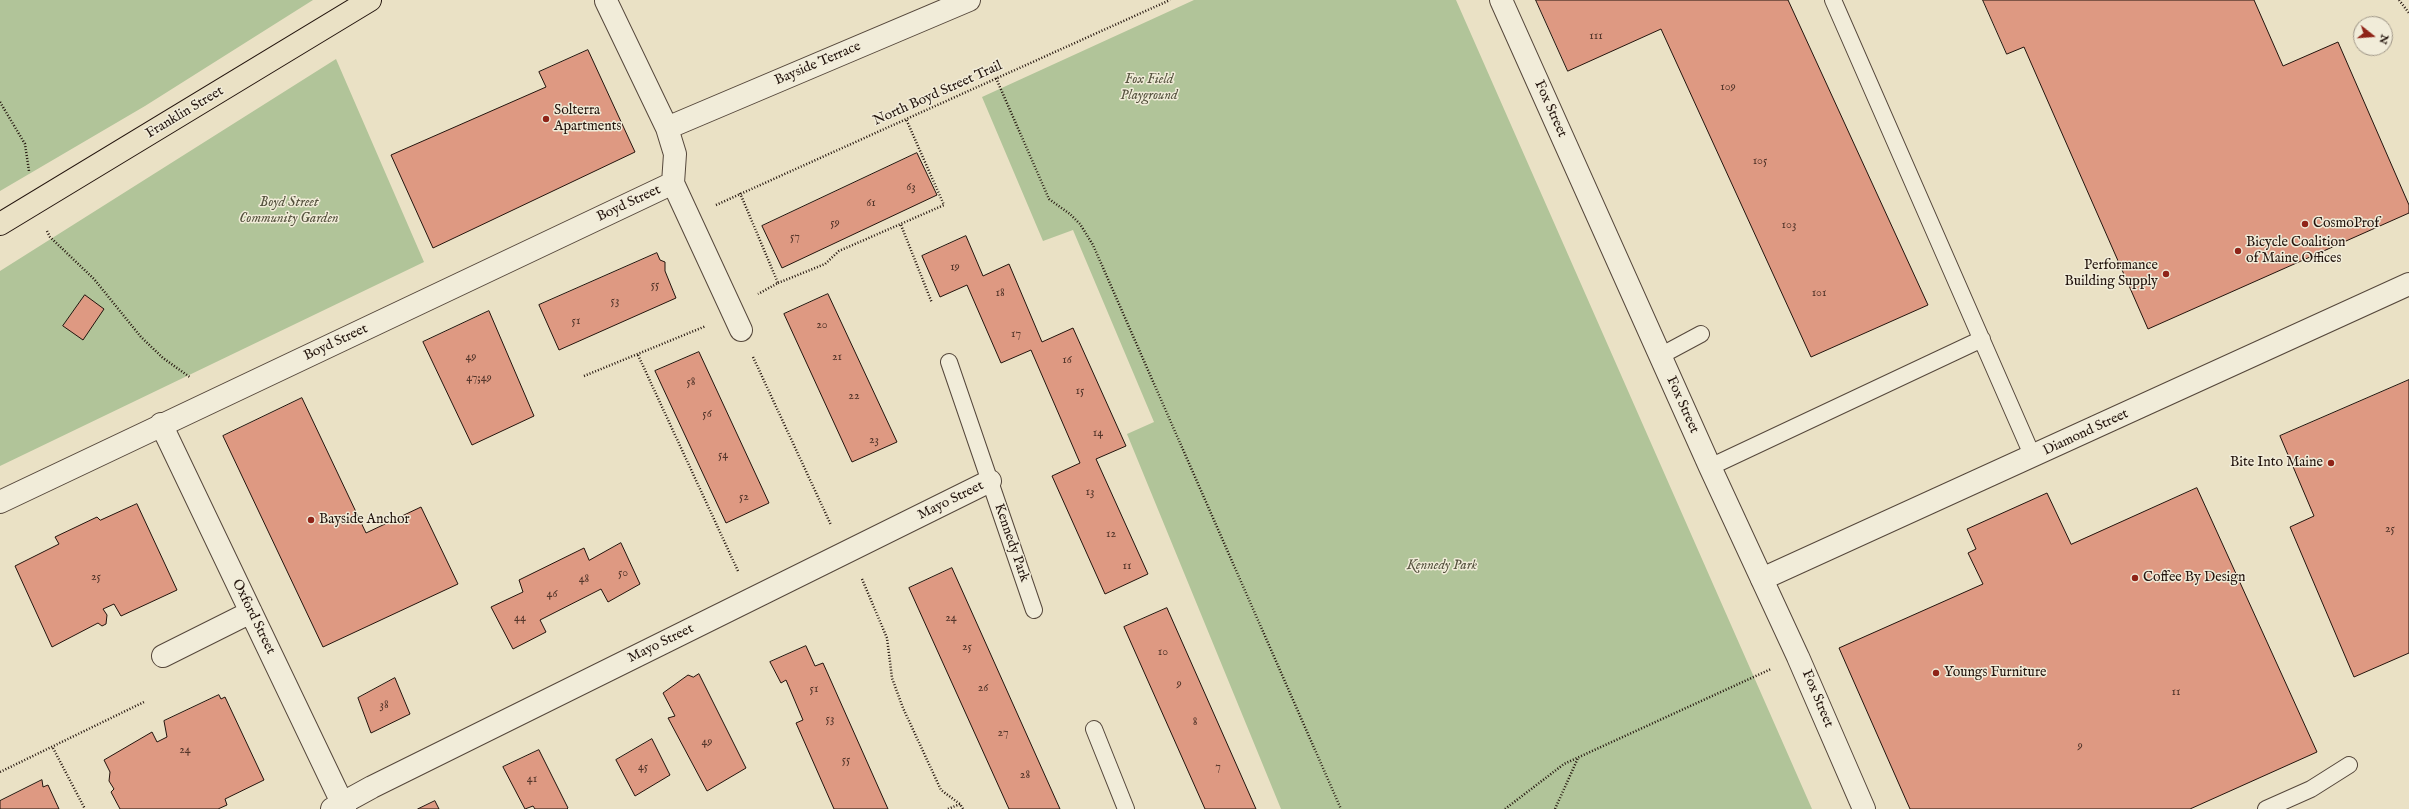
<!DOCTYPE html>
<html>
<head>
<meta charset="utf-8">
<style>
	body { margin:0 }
	#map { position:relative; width:2409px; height:809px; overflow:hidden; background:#eae1c5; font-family:"IM FELL English",serif }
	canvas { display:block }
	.north { position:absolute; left:2353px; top:16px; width:40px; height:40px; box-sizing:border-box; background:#f1ecd9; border:1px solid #9f9687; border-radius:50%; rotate:107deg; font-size:11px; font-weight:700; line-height:16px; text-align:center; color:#23140d }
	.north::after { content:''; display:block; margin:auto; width:14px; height:18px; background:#8f2418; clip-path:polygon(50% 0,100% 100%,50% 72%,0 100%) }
</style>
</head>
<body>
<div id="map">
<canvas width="2409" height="809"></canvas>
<div class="north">N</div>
</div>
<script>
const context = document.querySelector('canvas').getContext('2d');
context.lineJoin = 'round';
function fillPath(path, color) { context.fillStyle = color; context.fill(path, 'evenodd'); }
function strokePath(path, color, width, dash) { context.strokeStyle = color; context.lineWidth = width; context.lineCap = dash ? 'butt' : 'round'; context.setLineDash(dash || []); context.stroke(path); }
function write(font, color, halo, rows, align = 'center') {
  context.font = font + ' "IM FELL English",serif'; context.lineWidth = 3; context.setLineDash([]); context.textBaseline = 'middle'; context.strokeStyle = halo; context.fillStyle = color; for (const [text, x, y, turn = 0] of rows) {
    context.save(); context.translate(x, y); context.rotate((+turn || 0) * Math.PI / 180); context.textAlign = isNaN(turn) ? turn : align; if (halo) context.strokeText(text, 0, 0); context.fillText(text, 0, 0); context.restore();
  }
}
fillPath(new Path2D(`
	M0,0H313L145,106L0,191Z
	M1194,0H1456L1812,809H1281L1127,434L1154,422L1073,230L1043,241L982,97Z
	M336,59L424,262L0,466V271Z`), '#b1c499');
const building = new Path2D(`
	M1536,0H1788L1928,305L1811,357L1661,29L1568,71Z
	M1983,0H2254L2283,66L2338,42L2409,205V213L2148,329L2024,47L2007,54Z
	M588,50L635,152L433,248L391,155L546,87L539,72Z
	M917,153L937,195L782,268L762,226Z
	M966,236L983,276L1009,264L1042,342L1073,328L1126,446L1096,459L1148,574L1105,594L1052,476L1080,463L1031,350L1001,363L967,285L940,297L922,256Z
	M657,253L660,260L665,262V271L676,298L559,350L539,305Z
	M828,294L897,442L852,462L784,314Z
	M85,295L104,309L83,340L63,326Z
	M489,311L534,416L472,445L423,342Z
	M699,352L769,503L726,523L655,371Z
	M2409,380V653L2354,677L2290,527L2314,516L2280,436Z
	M302,398L366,533L421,507L458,584L323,647L223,436Z
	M2197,488L2317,752L2190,809H1910L1839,648L1983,584L1968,553L1976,549L1967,529L2047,493L2071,544Z
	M137,504L177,590L121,616L114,604L103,609L107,615L106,624L102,626L98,623L52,647L15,566L59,544L55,537L97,517L100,520Z
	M621,543L640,584L608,602L601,589L540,620L546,632L513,649L491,607L523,592L519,580L584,548L589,560Z
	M952,568L1060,809H1009L909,588Z
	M1167,608L1256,809H1205L1124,627Z
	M806,646L815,666L823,663L888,809H834L796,723L803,720L786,680L781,683L770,662Z
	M699,674L746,768L707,791L668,718L675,716L663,693L688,675L693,677Z
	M395,678L410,714L371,733L358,698Z
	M219,695L221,699L225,697L264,780L225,799L227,805L218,809H120L111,792L114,789L109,781L110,772L104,760L152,732L157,742L167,737L164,721Z
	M652,739L670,775L635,796L616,760Z
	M539,750L568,808L567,809H535L533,806L525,809L503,767Z
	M42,780L43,787L48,785L59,809H0V801Z
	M435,801L439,809H418Z`);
fillPath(building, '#de9982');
strokePath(building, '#23140d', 1);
const service = new Path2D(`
	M1833,0L2033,457
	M1660,356L1701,334
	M949,362L1034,610
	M1710,467L1982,339
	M1094,729L1126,809
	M2266,809L2311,789L2349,765`);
const minor = new Path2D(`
	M606,1L667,128L675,154L673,183L741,330
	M667,128L969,0
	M161,424L345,809
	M0,502L673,183
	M1762,579L2409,284
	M163,656L251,612
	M332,809L372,787L990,481`);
const tertiary = new Path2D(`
	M1501,0L1710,467L1798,657L1864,809`);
const primary = new Path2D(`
	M0,224L370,0`);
strokePath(service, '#55473b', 18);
strokePath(minor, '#55473b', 24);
strokePath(tertiary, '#55473b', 24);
strokePath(primary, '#23140d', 24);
strokePath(new Path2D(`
	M2399,0L2409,13
	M996,78L1049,199L1070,214L1080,224L1093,245L1341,809
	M0,102L25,144L29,171
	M740,193L778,283L758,294
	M716,205L1170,0
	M901,225L932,303
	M47,231L50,237L94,279L141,337L163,358L191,378
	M778,283L825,264L839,251L944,205L906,119
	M638,355L738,571
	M753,357L831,525
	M584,376L706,326
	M862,579L887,638L892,678L903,708L941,790L960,804L963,809
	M53,748L85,809
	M0,772L144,702
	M948,809L960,804
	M1505,809L1564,764L1771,669
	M1555,809L1578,758`), '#23140d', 2.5, [1, 2]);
strokePath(service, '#f1ecd9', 16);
strokePath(minor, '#f1ecd9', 22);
strokePath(tertiary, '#f1ecd9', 22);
strokePath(primary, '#eae1c5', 22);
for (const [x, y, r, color] of [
	[546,119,4,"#8f2418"],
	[2305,224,4,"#8f2418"],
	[2238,251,4,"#8f2418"],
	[2166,274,4,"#8f2418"],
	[2331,463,4,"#8f2418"],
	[311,520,4,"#8f2418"],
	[2135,578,4,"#8f2418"],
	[1936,673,4,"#8f2418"]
]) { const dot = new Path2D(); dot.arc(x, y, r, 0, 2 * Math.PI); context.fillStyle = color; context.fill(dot); strokePath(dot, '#f1ecd9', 1.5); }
write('12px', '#52352a', null, [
	["111",1596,37],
	["109",1728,88],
	["105",1760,162],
	["63",911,188],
	["61",871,204],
	["59",835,224],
	["103",1789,226],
	["57",795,238],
	["19",955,268],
	["55",655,286],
	["18",1000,294],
	["101",1819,294],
	["53",615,302],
	["51",576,322],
	["20",822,326],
	["17",1016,335],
	["49",471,358],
	["21",837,358],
	["16",1067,361],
	["47;49",479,379],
	["58",691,383],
	["15",1080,392],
	["22",854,397],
	["56",707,415],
	["14",1098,434],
	["23",874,441],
	["54",723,456],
	["13",1090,493],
	["52",744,498],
	["25",2390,530],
	["12",1111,535],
	["11",1127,567],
	["50",623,574],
	["25",96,578],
	["48",584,580],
	["46",552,595],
	["44",520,619],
	["24",951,619],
	["25",967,648],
	["10",1163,653],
	["9",1179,685],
	["26",983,689],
	["51",814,690],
	["11",2176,693],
	["38",384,706],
	["53",830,720],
	["8",1195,723],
	["27",1003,734],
	["49",707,743],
	["9",2080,747],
	["24",185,751],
	["55",846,761],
	["45",643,768],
	["7",1218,768],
	["28",1025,776],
	["41",532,780]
]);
write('14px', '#23140d', '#f1ecd9', [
	["Bayside Terrace",818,64,-23],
	["North Boyd Street Trail",938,94,-24],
	["Fox Street",1550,109,66],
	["Franklin Street",185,113,-31],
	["Boyd Street",629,204,-25],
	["Boyd Street",336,343,-25],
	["Fox Street",1682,405,66],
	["Diamond Street",2086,433,-25],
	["Mayo Street",951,501,-26],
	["Kennedy Park",1011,543,71],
	["Oxford Street",253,617,64],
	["Mayo Street",661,644,-26],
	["Fox Street",1817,699,67]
]);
write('italic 14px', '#55523e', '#f1ecd9', [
	["Fox Field",1149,80],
	["Playground",1149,96],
	["Boyd Street",289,203],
	["Community Garden",289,219],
	["Kennedy Park",1442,566]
]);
write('14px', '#23140d', '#f1ecd9', [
	["Solterra",554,111],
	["Apartments",554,127],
	["CosmoProf",2313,224],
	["Bicycle Coalition",2246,243],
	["of Maine Offices",2246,259],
	["Performance",2158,266,"right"],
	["Building Supply",2158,282,"right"],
	["Bite Into Maine",2323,463,"right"],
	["Bayside Anchor",319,520],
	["Coffee By Design",2143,578],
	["Youngs Furniture",1944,673]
], 'left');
</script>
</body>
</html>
